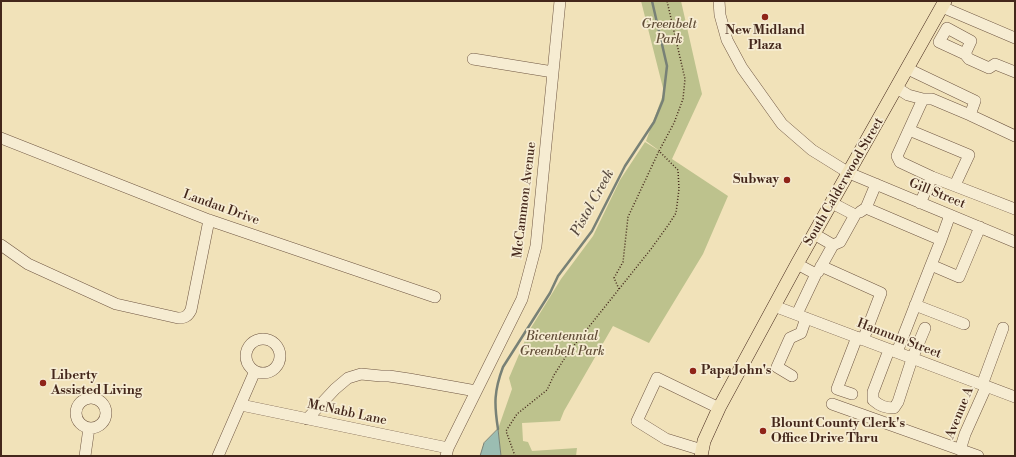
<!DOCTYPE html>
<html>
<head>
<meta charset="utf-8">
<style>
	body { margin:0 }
	#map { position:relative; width:1016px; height:457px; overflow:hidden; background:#f1e2b9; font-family:"Libre Bodoni",serif }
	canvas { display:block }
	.frame { position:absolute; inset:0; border:2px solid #44271b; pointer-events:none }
</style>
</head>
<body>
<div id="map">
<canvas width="1016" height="457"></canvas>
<div class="frame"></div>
</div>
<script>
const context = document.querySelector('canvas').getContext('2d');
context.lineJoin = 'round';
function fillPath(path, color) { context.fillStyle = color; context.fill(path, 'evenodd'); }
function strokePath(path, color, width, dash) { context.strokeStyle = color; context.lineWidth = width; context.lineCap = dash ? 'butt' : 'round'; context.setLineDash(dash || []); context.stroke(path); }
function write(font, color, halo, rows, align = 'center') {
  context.font = font + ' "Libre Bodoni",serif'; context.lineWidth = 3.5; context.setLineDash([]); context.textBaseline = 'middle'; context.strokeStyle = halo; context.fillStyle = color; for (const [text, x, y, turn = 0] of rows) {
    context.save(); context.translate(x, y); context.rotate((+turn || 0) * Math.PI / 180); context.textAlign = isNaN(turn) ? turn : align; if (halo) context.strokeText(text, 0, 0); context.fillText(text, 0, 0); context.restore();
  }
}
fillPath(new Path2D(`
	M641,1H681L702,94L672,159L728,196L703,254L649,343L613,326L564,411L560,421L522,423L523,441L528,442L532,451L577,448L576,456H501L498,429L512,389L509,378L529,331L561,279L593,236L620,180L645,142L661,152L646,141L664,92Z`), '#bdc28d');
const water = new Path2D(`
	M498,429L501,456H480L484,443Z`);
fillPath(water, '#9bbdb2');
strokePath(water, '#788176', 1);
strokePath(new Path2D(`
	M498,429C494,404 494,391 503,367L550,293L558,276L592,231L625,166L654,122L663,100L667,66L652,1`), '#788176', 2.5);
const minor = new Path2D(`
	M719,1L720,15L727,40L742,68L782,124L812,150L849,173L1015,242
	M942,7L1015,38
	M965,54L971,41L947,28L939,42L965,54L969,59L989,68L995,64L1015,72
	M473,59L553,72
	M908,69L975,101L970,115L1015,136
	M897,88L908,95L923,99L897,156L900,162L932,177L920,203
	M923,99H932L970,115
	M909,130L969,155L955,185
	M1,138L209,220L435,297
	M932,177L1015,209
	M832,203L855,215L840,242L833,245
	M866,208L941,240L950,215
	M860,212L866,208L876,184
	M814,234L833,245L818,272
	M941,240L931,265L959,277L980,227
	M1,245L28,264L116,304L178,318C185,318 188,316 191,310L209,220
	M797,264L816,274L797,314
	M821,266L881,293L863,340
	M915,305L964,324
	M774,306L1015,397
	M246 356a17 17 0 1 1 34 0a17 17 0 1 1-34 0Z
	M889,350L873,392V400C880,406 885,408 894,408L898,402L912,359L925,328
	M897,352L931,265
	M792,376L777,367L790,338L801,333L806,318
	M982,385L1003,328
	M852,394L837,389L857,337
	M76 413a15 15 0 1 1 30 0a15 15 0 1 1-30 0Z
	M832,404L978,456
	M241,405L448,448
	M307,419L335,389L348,378L361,374L381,376H389L409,379L476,391
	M702,450L666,439L637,421L657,378L719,408
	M960,450L965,434L986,387
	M85,456L89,428
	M218,456L255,371
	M446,456L448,448L522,299L536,246L560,1`);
const major = new Path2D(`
	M701,456L704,441L719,408L797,264L945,1`);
strokePath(minor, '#6f5642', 12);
strokePath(major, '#44271b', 14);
strokePath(new Path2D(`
	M619,289L614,278L623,262L628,217L659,151
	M515,456L506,431L517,414L547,390L554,375L568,353L651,249L669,224L676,213L679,189L678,170L659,151L674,123L683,99L685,79L667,1`), '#44271b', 1.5, [1, 2]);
strokePath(minor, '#f6ecd2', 11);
strokePath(major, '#f1e2b9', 13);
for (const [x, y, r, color] of [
	[765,17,4,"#8f2418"],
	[787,180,4,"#8f2418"],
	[693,371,4,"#8f2418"],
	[43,383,4,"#8f2418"],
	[763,431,4,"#8f2418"]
]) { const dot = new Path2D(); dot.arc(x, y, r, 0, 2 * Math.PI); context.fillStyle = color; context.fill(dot); strokePath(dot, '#f6ecd2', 1.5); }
write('italic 13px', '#624e38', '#f6ecd2', [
	["Greenbelt",669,25],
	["Park",669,40],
	["Bicentennial",562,337],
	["Greenbelt Park",562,352]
]);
write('bold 13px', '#44271b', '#f6ecd2', [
	["New Midland",765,31,"center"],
	["Plaza",765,46,"center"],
	["Subway",779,180,"right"],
	["Papa John's",701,371],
	["Liberty",51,376],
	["Assisted Living",51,391],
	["Blount County Clerk's",771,424],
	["Office Drive Thru",771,439]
], 'left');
write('13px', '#44271b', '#f6ecd2', [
	["South Calderwood Street",844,182,-60],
	["Gill Street",937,194,22],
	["McCammon Avenue",525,200,-83],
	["Landau Drive",221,208,20],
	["Hannum Street",899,339,21],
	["McNabb Lane",347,413,12],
	["Avenue A",960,413,-68]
]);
write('italic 14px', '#5a4c41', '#f6ecd2', [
	["Pistol Creek",593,203,-61]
]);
</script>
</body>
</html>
